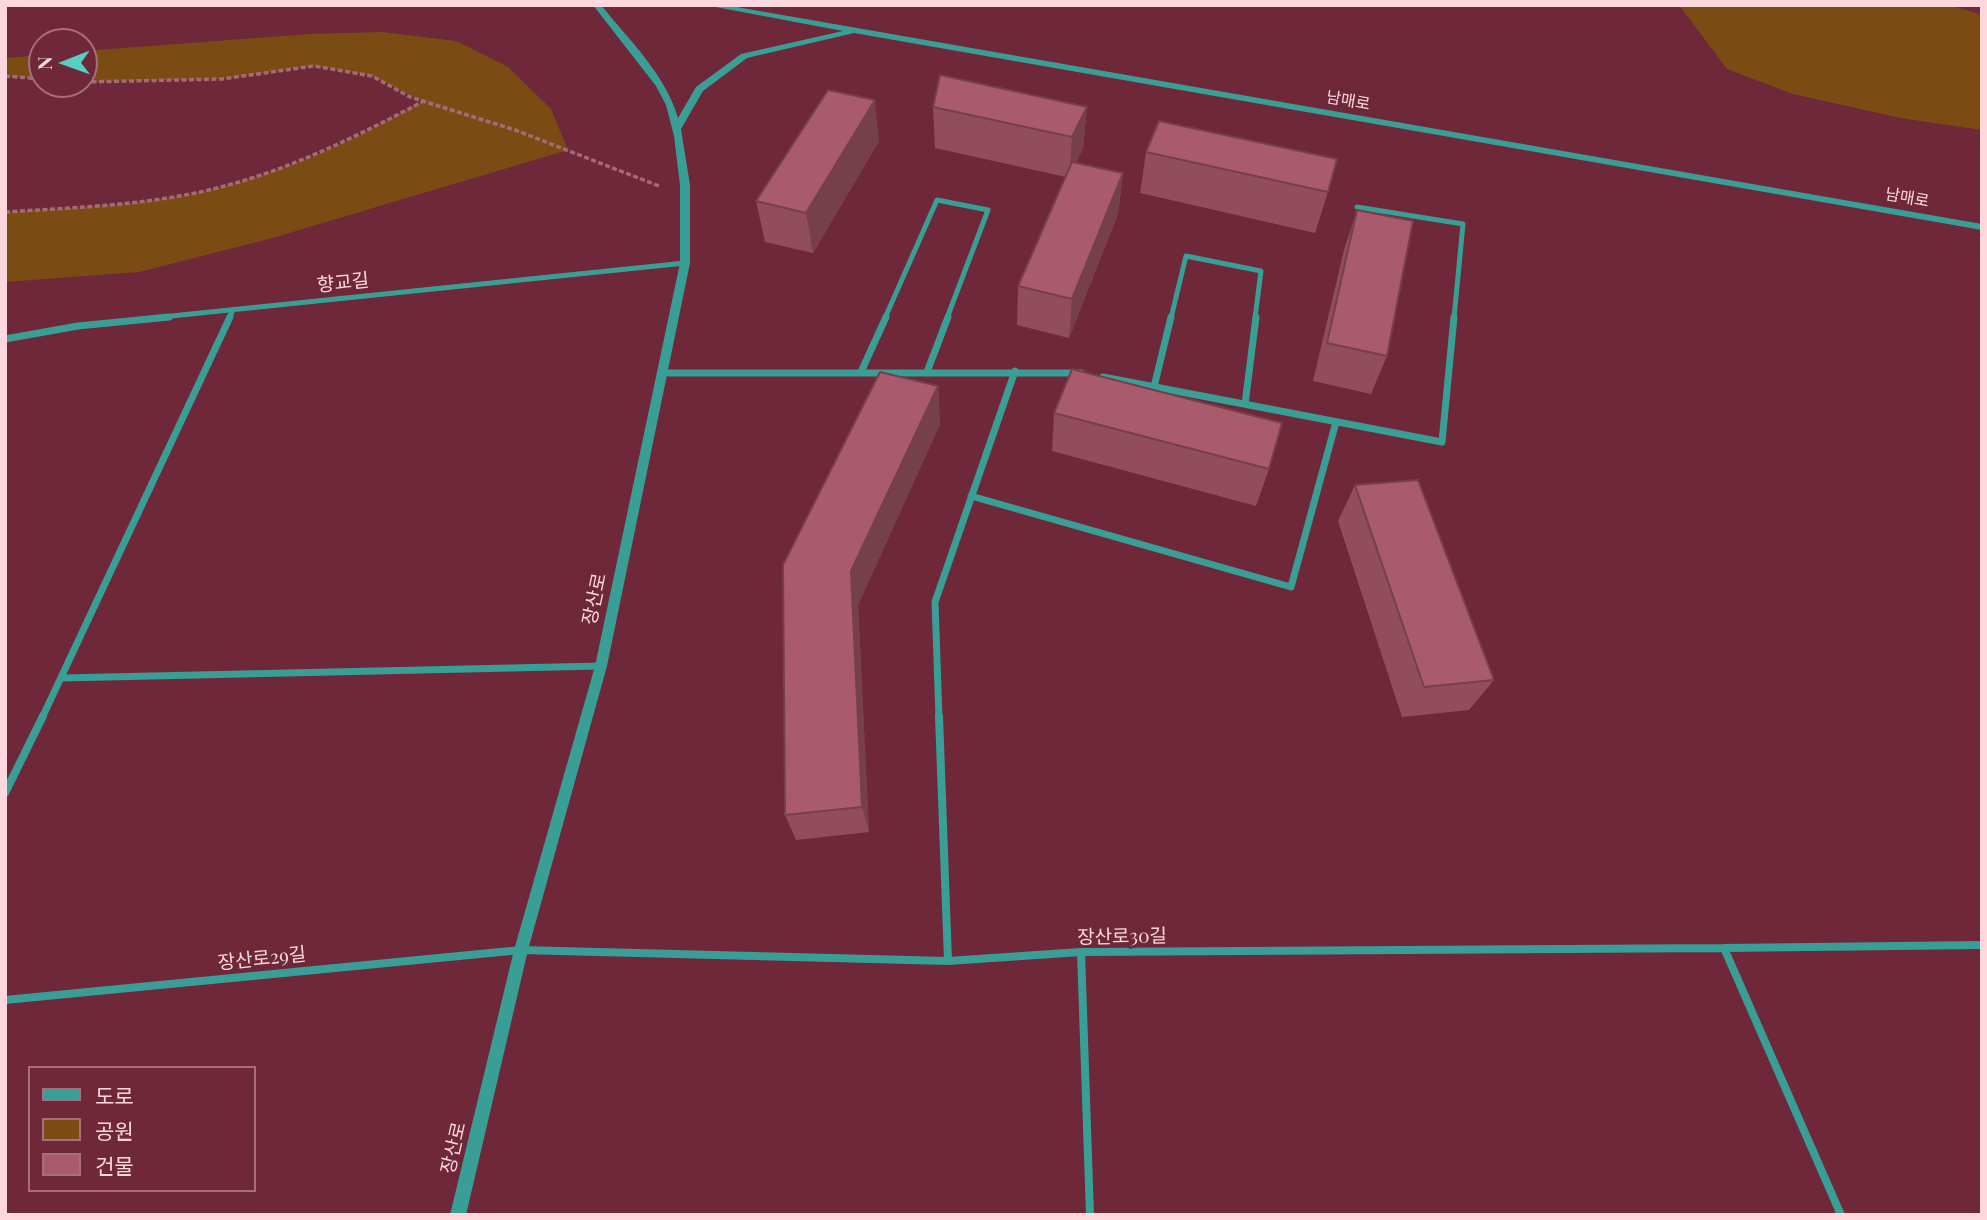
<!DOCTYPE html>
<html>
<head>
<meta charset="utf-8">
<style>
	body { margin:0 }
	#map { position:relative; width:1987px; height:1220px; overflow:hidden; background:#6f273a; font-family:"Playfair Display","Noto Sans KR",serif }
	canvas { display:block }
	.frame { position:absolute; inset:0; border:7px solid #fcd8de; pointer-events:none }
	.legend { position:absolute; left:28px; top:1066px; width:228px; height:126px; box-sizing:border-box; background:#6f273a; border:2px solid #a76e7c; margin:0; padding:9px 12px; list-style:none; font-size:21px; color:#fcd8de }
	.legend li { display:flex; align-items:center; gap:14px; height:35px }
	.legend b { width:35px; border:2px solid #a76e7c }
	.north { position:absolute; left:28px; top:28px; width:70px; height:70px; box-sizing:border-box; background:#6f273a; border:2px solid #a76e7c; border-radius:50%; rotate:269deg; font-size:19px; font-weight:700; line-height:28px; text-align:center; color:#fcd8de }
	.north::after { content:''; display:block; margin:auto; width:24px; height:32px; background:#56cec2; clip-path:polygon(50% 0,100% 100%,50% 72%,0 100%) }
</style>
</head>
<body>
<div id="map">
<canvas width="1987" height="1220"></canvas>
<div class="frame"></div>
<ul class="legend">
<li><b style="height:9px;background:#399e95"></b>도로</li>
<li><b style="height:19px;background:#7a4c14"></b>공원</li>
<li><b style="height:19px;background:#a95a6c"></b>건물</li>
</ul>
<div class="north">N</div>
</div>
<script>
const context = document.querySelector('canvas').getContext('2d');
context.lineJoin = 'round';
function fillPath(path, color) { context.fillStyle = color; context.fill(path, 'evenodd'); }
function strokePath(path, color, width, dash) { context.strokeStyle = color; context.lineWidth = width; context.lineCap = dash ? 'butt' : 'round'; context.setLineDash(dash || []); context.stroke(path); }
function write(font, color, halo, rows, align = 'center') {
  context.font = font + ' "Playfair Display","Noto Sans KR",serif'; context.lineWidth = 6; context.setLineDash([]); context.textBaseline = 'middle'; context.strokeStyle = halo; context.fillStyle = color; for (const [text, x, y, turn = 0] of rows) {
    context.save(); context.translate(x, y); context.rotate((+turn || 0) * Math.PI / 180); context.textAlign = isNaN(turn) ? turn : align; if (halo) context.strokeText(text, 0, 0); context.fillText(text, 0, 0); context.restore();
  }
}
fillPath(new Path2D(`
	M1679,5H1950L1982,15V130L1900,118L1793,94L1727,69Z
	M382,32L456,41L508,67L551,109L568,150L269,239L139,272L5,282V212C67,208 130,206 191,194C272,177 351,144 422,101L372,76L314,66L222,79L84,82V51L309,34Z
	M42,55V79L5,76V58Z`), '#7a4c14');
strokePath(new Path2D(`
	M5,76L42,79
	M84,82L222,79L314,66L372,76L410,97L515,130L659,186
	M5,212C67,208 129,206 190,194C273,178 348,141 422,102`), '#a46a78', 3.5, [5, 2.5]);
strokePath(new Path2D(`
	M1357,207L1463,224L1454,318
	M152,318L685,263
	M229,318L233,310
	M885,318L937,200L988,210L947,318
	M1171,318L1186,256L1261,271L1255,318`), '#399e95', 5);
strokePath(new Path2D(`
	M5,339L78,326L169,317
	M861,372L886,317
	M927,372L948,317
	M662,373H1081
	M1103,377L1442,442L1454,317
	M1154,387L1171,317
	M1245,404L1256,317
	M971,496L1291,587L1336,422
	M62,678L601,666
	M42,718L230,317
	M939,718L935,602L1015,371`), '#399e95', 7);
strokePath(new Path2D(`
	M939,716L948,961
	M5,793L43,716
	M1081,952L1090,1215
	M5,1000L521,950L948,961L1081,952L1724,948
	M1841,1215L1724,948L1982,945`), '#399e95', 8);
fillPath(new Path2D(`
	M593,5H601C629,40 666,75 678,118L696,87L741,54L843,31L705,5H725L1982,224V230L854,33L747,58L703,91L681,129L690,185V263L607,666L528,950L466,1215H450L514,950L595,666L680,263V185L674,136L666,105L656,86Z`), '#399e95');
fillPath(new Path2D(`
	M933,107H1087L1083,148L1076,163L1123,173L1118,214L1069,338L1017,325L1018,286L1066,177L935,148Z
	M879,141L813,253L765,242L756,201Z
	M1146,152L1328,192L1315,233L1140,193Z
	M1357,210L1387,356L1371,394L1313,381L1344,250Z
	M938,386L940,424L858,605L869,832L796,840L785,815L783,565Z
	M1054,413L1269,469L1256,506L1052,451Z
	M1355,485L1494,680L1469,710L1402,717L1338,521Z`), '#914d5d');
fillPath(new Path2D(`
	M875,100L879,141L813,253L806,213Z
	M1087,107L1083,148L1069,178L1072,137Z
	M1123,173L1118,214L1069,338L1072,299Z
	M938,386L940,424L858,605L869,832L862,807L851,571Z`), '#763f4c');
const building = new Path2D(`
	M940,75L1087,107L1072,137L933,107Z
	M828,90L875,100L806,213L756,201Z
	M1159,121L1337,159L1328,192L1146,152Z
	M1072,162L1123,173L1072,299L1018,286Z
	M1357,210L1413,221L1387,356L1327,343Z
	M1072,369L1282,423L1269,469L1054,413Z
	M880,372L938,386L851,571L862,807L785,815L783,565Z
	M1418,480L1494,680L1424,687L1355,485Z`);
fillPath(building, '#a95a6c');
strokePath(building, '#763f4c', 2);
write('16px', '#fcd8de', '#6f273a', [
	["남매로",1348,101,10],
	["남매로",1907,198,10]
]);
write('19px', '#fcd8de', '#6f273a', [
	["향교길",343,283,-6],
	["장산로",595,599,-78],
	["장산로30길",1122,937,-1],
	["장산로29길",262,959,-6],
	["장산로",454,1148,-77]
]);
</script>
</body>
</html>
